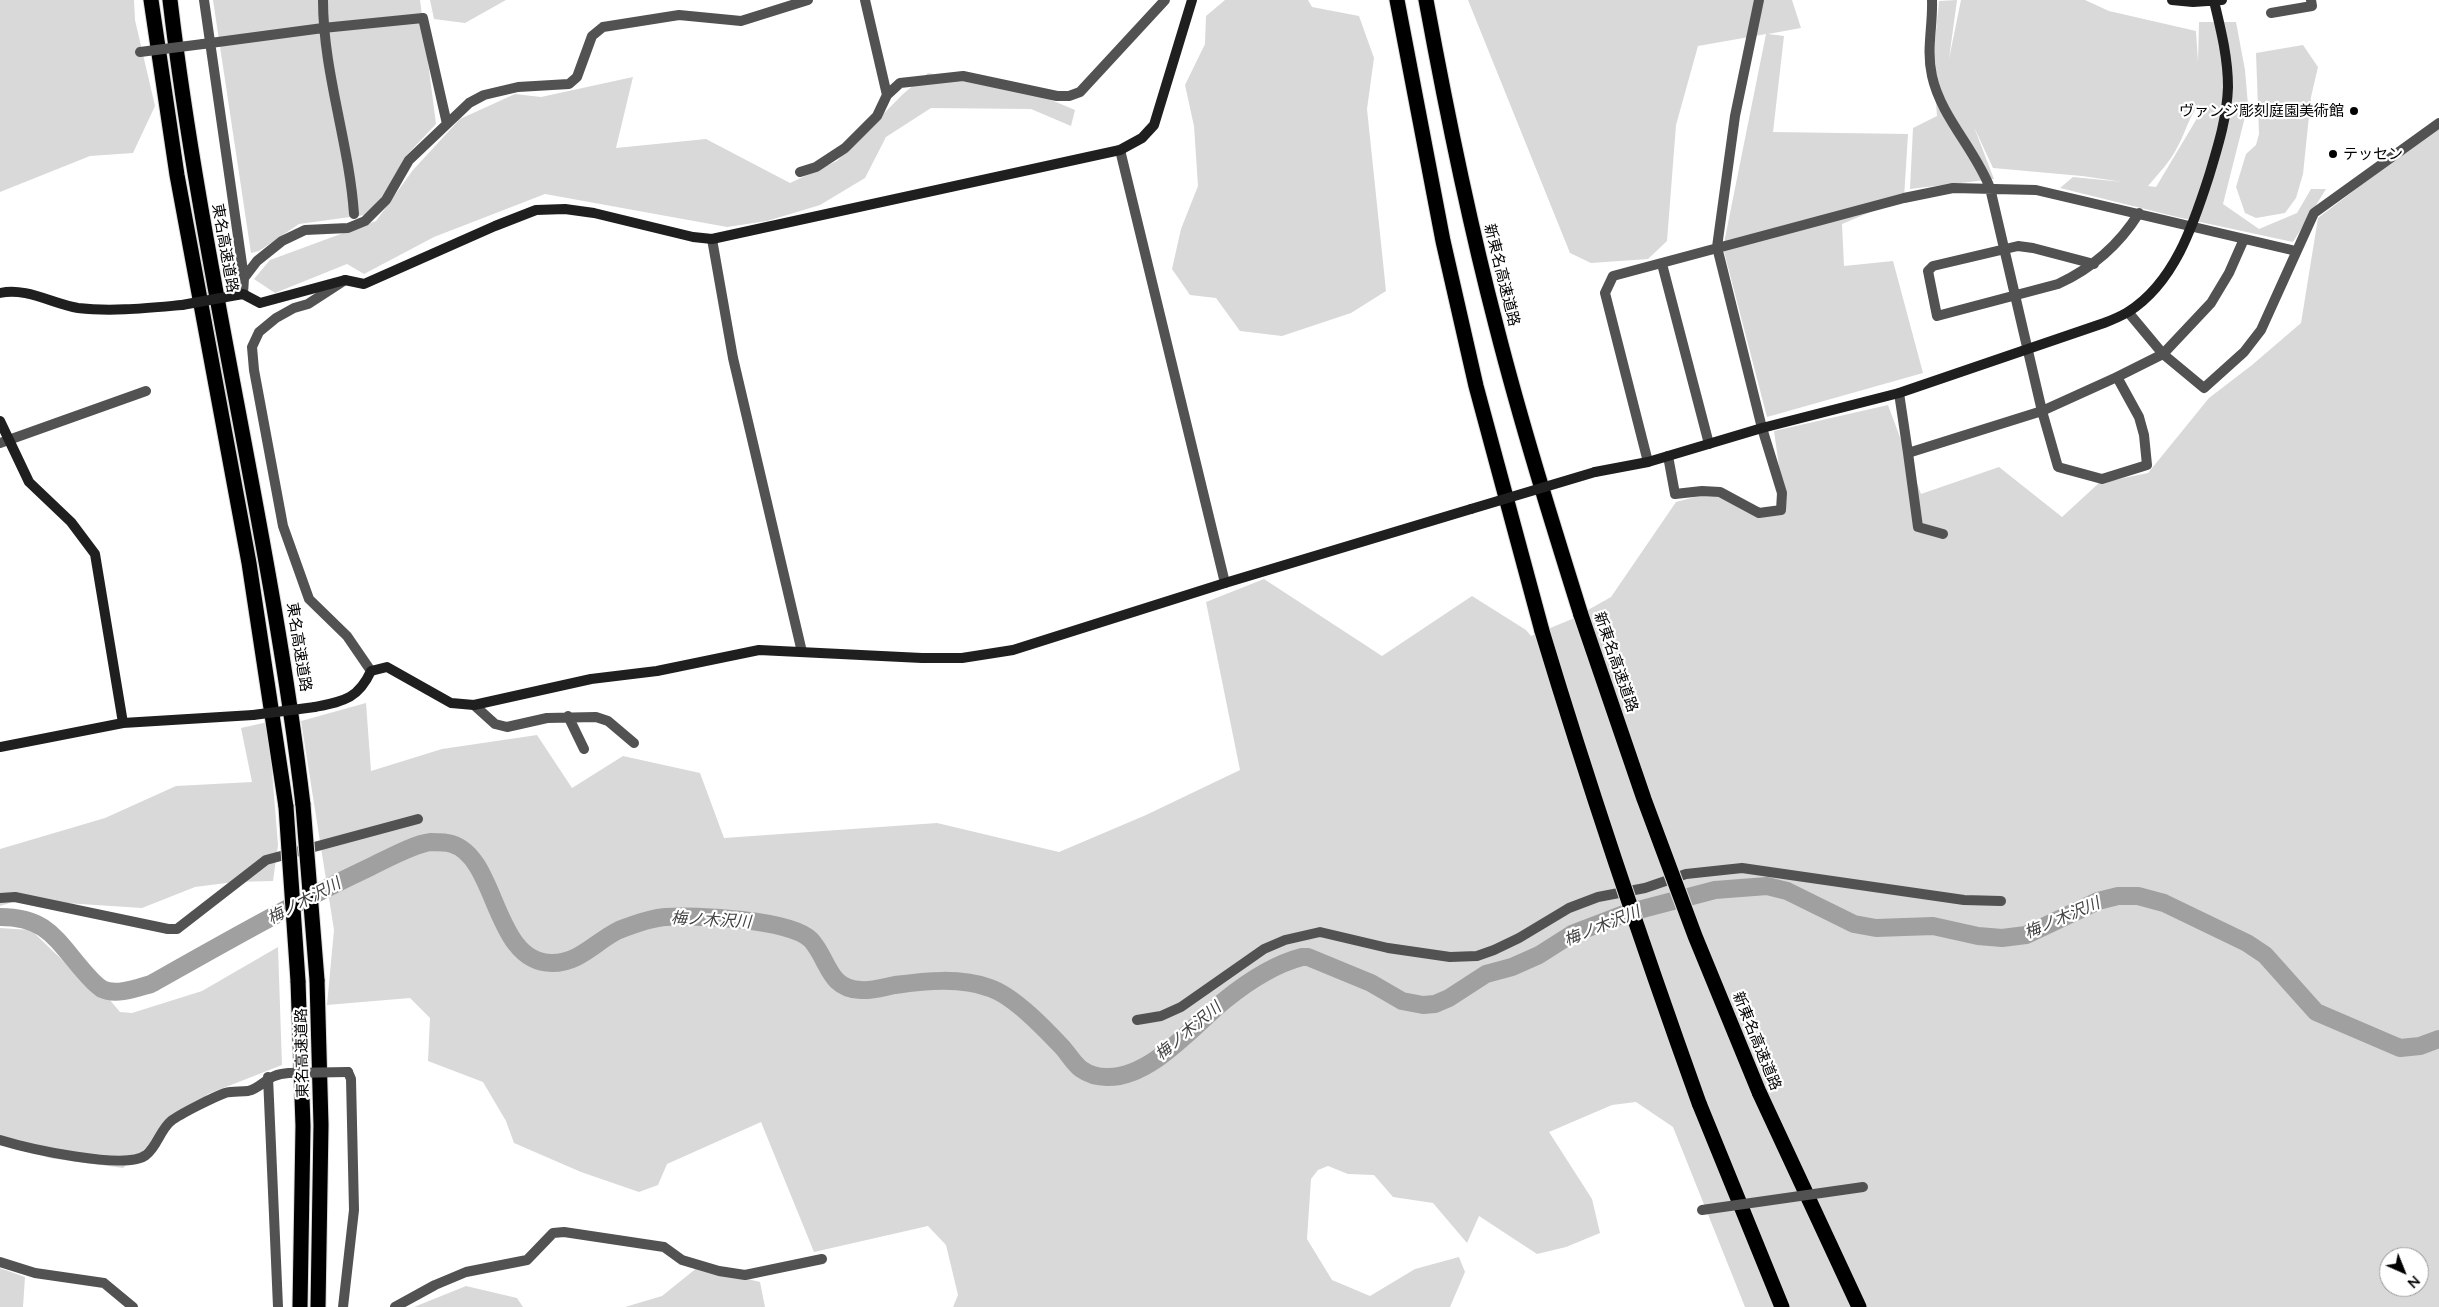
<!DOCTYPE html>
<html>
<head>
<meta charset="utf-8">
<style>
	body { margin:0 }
	#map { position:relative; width:2439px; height:1307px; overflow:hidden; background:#fff; font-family:Lato,sans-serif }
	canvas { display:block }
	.north { position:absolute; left:2379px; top:1247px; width:50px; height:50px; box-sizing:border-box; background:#fff; border:1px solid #999; border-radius:50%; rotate:136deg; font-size:14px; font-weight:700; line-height:20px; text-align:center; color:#000 }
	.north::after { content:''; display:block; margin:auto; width:18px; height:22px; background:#000; clip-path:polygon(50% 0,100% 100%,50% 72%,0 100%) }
</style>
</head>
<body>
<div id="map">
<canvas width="2439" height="1307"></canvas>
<div class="north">N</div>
</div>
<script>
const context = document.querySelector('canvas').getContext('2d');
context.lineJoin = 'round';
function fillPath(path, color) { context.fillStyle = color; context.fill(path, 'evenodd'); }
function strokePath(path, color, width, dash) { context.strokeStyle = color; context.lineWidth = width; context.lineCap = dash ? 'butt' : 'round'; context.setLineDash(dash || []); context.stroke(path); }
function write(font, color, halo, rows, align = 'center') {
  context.font = font + ' Lato,"Noto Sans JP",sans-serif'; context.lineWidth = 4.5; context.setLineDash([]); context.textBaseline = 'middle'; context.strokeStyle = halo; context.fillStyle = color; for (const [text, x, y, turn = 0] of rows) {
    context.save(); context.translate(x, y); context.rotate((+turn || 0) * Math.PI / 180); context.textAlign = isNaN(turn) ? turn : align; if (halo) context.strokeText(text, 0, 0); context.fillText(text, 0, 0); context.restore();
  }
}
fillPath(new Path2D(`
	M0,0H134L135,20L155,106L133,153L90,156L0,192Z
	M213,0H420L436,124L405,157L384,195L365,215L299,224L259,251L251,253Z
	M430,0H506L465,23L434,19Z
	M1225,0H1308L1312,7L1359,16L1374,58L1367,109L1386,291L1351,313L1282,336L1240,331L1216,298L1190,295L1172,269L1181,229L1198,186L1194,126L1185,85L1205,44L1206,16Z
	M1468,0H1792L1801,28L1768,34L1784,36L1773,132L1908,134L1904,198L1842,224L1844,266L1893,261L1923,373L1767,417L1723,248L1766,34L1698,46L1676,125L1667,241L1648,259L1591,263L1570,253Z
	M1957,0L1949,59L1961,0H2085L2109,11L2196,31L2198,62L2199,22H2236L2245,70L2248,105L2223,204L2259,229L2297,213L2311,189H2326L2293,242L2177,217L2060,188L2073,177L2123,182L2082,176L1993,168L1974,127L1994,179L1910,189L1913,128L1937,116L1933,61L1939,1ZM2199,104V115L2156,187L2148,186C2159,173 2170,162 2178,146C2186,131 2189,117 2199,104Z
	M2303,45L2318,67L2311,97L2303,174L2296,198L2285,213L2256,218L2245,213L2236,187L2246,154L2256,145L2259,134L2256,53Z
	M928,73L1044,97L1075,110L1071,126L1031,109L931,108L886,137L865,178L820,205L767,221L727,227L545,194L434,237L364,274L347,264L275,293L254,279L270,260L376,221L413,170L460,119L515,94L541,97L633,77L616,148L706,139L790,183L837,161L903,94Z
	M2439,126V1307H1745L1673,1127L1636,1102L1612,1105L1549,1132L1592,1199L1600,1233L1566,1247L1537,1254L1479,1216L1467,1243L1433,1203L1393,1197L1374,1175L1348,1174L1328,1166L1318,1170L1311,1179L1307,1239L1332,1280L1370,1296L1415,1269L1459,1257L1465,1272L1450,1307H953L958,1295L946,1245L928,1226L814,1252L761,1122L667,1164L658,1185L639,1192L581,1172L514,1143L506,1121L483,1082L428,1061L430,1018L410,998L327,1005L334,930L301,721L366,703L371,771L442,749L537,735L572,788L623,756L700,773L724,838L937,823L1059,852L1146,815L1240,770L1206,602L1264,579L1382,656L1472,596L1526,630L1531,636L1572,619L1611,597L1676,502L1721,490L1759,513L1785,509L1774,431L1888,405L1921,494L1999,467L2062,517L2099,483L2148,473L2209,398L2252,365L2301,323L2318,218ZM2389,1257H2419V1287H2389Z
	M268,722L278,845L273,881L234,882L195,887L142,908L19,900L0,906V849L105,818L176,786L252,782L241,728Z
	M0,928L31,930L80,977L104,993L120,1012L132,1013L202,991L278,947L282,1065L208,1094L123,1168L49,1158L0,1140Z
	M698,1267L760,1282L765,1307H625L662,1296Z
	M0,1268L25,1277L23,1307H0Z
	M466,1286L517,1298L523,1307H414Z`), '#d9d9d9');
strokePath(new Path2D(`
	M0,917C44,917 54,936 80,967C86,974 94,984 102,989C116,996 137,988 151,984C222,944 294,903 368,868C385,860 413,844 431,842C437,842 446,842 452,844C498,858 493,963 552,963C580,963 596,941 619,930C632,925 651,918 665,917C694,915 792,919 811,940C829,960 828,989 861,990C872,991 884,987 895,985C925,981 960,977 990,988C1014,996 1046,1030 1063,1048C1069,1055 1074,1064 1081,1069C1088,1074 1098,1077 1107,1077C1151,1078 1193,1026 1225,1000C1246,983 1275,964 1302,957H1308L1371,983L1402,1001L1423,1005L1435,1004L1449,998L1486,974L1512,967L1539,955L1572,934L1627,913L1715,890L1767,886L1787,891L1854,924L1876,928L1933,926L1978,936L2002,938L2026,935L2098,901L2118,896H2138L2164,903L2247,943L2265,955L2316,1012L2400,1048L2420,1046L2439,1039`), '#a0a0a0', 18);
const highway = new Path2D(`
	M151,0L177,175L249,563L286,807
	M170,0C202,270 271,534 303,805
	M1397,0L1443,241L1476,386L1542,631
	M1426,0C1446,109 1468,218 1496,325C1521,423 1551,519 1581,615
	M317,980L321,1125L318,1307
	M298,981L303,1126L300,1307
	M1759,1092L1859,1307
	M1699,1103L1782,1307`);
strokePath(highway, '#dbdbdb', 17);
strokePath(new Path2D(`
	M204,0L244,278L243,294
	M323,0C323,72 349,142 354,214
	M865,0L887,95
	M1932,0C1933,26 1926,50 1932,76C1941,117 1975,149 1990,188L2042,411L2058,467L2102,479L2147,465L2144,435L2139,417L2117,377
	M2271,13L2312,6L2311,0
	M203,44L323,28L423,18L447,124
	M1120,150L1225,583
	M800,172L816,167L845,148L877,116L887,95L900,83L963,76L1057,96H1069L1080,92L1165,0
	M712,239L733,358L802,652
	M1662,264L1709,444
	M2094,264L2033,248L2018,246L1933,266L1928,271L1937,316L2058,284C2093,268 2119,245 2139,213
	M244,278L257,261L282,241L305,230L348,228L365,221L386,200L409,160L469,103L484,95L518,87L569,84L577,77L592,36L603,27L679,15L741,21L808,0
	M345,280L308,304L294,308L276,318L259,332L252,347L254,370L283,526L309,599L347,636L371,671
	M2128,312L2163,354L2204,388L2244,352L2261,330L2314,213L2439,123
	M1899,393L1908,453L2042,411L2117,377L2163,354L2211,303L2229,273L2244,239
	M0,443L146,391
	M1908,453L1918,527L1943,534
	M1668,456L1675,494L1702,491L1720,492L1759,513L1781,510L1782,493L1762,428L1717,247L1735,116L1759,0
	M1648,462L1605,293L1613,276L1904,198L1953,188L2036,190L2296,251
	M474,705L495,724L507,727L547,718L596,717L608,721L634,743
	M568,716L584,749
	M0,898L15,897L168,929H177L266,860L418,819
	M1137,1020L1161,1016L1181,1007L1264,949L1285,940L1320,932L1388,948L1450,957L1477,956L1494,950L1519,938L1569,908L1598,897L1645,888L1686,874L1742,868L1964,900L2001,901
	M268,1077L278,1307
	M0,1140C26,1148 126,1171 146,1155C157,1147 160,1130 171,1121C180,1114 214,1097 225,1093C232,1091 241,1092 248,1091C264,1087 266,1074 289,1073
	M0,1262L35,1273L104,1283L133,1307
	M343,1307L354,1210L351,1079L348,1072
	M395,1307L435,1285L466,1272L527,1260L553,1233L564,1232L664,1247L682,1260L719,1271L745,1275L822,1259`), '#525252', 10);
strokePath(new Path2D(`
	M2172,0L2193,2L2222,0
	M0,293C26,287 53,304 78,308C112,312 148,308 182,305
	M237,295L243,294L260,303L345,280L364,284L495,226L536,210L565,209L594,213L693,237L712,239L1120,150L1142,138L1154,125L1192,0
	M0,421L29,482L71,522L95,554L123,723
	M1595,472L1648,462L1762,428L1899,393L2104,323C2112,320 2121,316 2128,312C2174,283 2193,226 2209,176C2218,146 2227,118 2228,87C2228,58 2221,30 2214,1
	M315,707C344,701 358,699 371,671L387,667L451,703L474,705L591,679L657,671L759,650L922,658H962L1013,650L1225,583L1471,509
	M0,747L123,723L253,715`), '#1f1f1f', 10);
strokePath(highway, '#000', 15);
const highwayBridge = new Path2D(`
	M1581,615L1644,799L1695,936L1759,1092
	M1542,631C1590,790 1643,947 1699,1103
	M303,805L317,980
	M286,807L298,981`);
strokePath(highwayBridge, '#dbdbdb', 17, []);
strokePath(new Path2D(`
	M140,52L203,44
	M289,1073L348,1072
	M1702,1210L1863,1187`), '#525252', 10);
strokePath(new Path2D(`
	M182,305L237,295
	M1471,509L1595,472
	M253,715L315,707`), '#1f1f1f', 10);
strokePath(highwayBridge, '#000', 15);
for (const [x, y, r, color] of [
	[2354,111,5,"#000"],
	[2333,154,5,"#000"]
]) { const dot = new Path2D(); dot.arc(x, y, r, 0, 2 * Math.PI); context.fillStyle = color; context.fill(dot); strokePath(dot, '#fff', 2); }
write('15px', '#000', '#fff', [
	["ヴァンジ彫刻庭園美術館",2344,111],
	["テッセン",2343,154,"left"]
], 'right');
write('15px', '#000', '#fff', [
	["東名高速道路",225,248,80],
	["新東名高速道路",1502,275,76],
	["東名高速道路",299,647,81],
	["新東名高速道路",1616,662,71],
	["新東名高速道路",1757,1041,68],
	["東名高速道路",302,1053,-91]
]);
write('italic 16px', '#414141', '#fff', [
	["梅ノ木沢川",304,901,-28],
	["梅ノ木沢川",2062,918,-23],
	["梅ノ木沢川",711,920,3],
	["梅ノ木沢川",1602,926,-22],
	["梅ノ木沢川",1188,1031,-40]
]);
</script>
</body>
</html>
